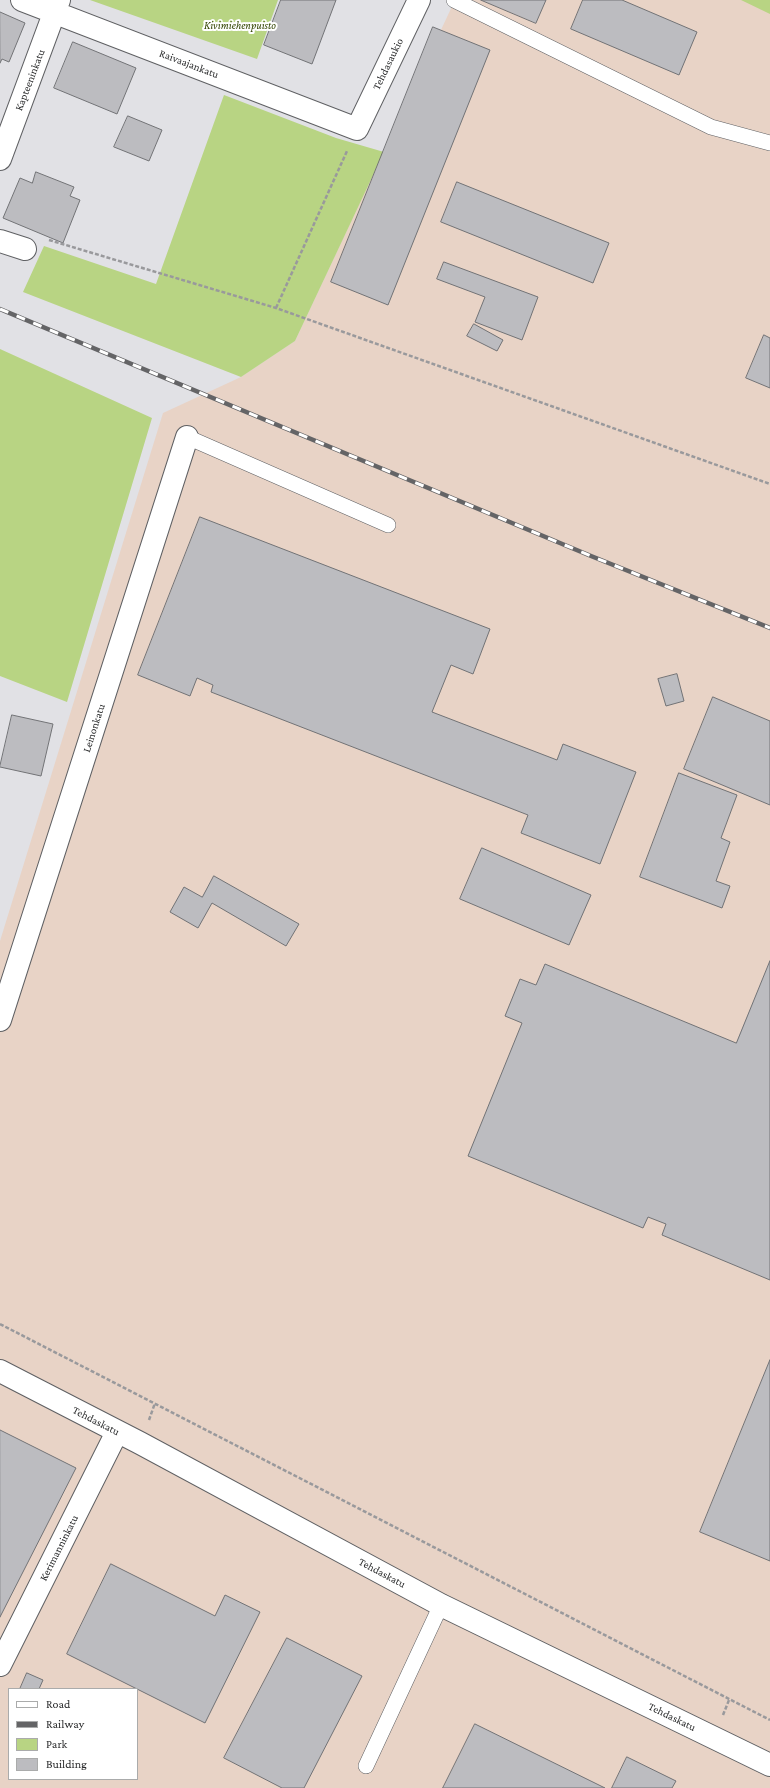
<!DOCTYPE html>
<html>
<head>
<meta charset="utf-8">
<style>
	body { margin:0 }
	#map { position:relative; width:770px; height:1788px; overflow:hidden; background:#e1e1e5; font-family:"Crimson Pro",serif }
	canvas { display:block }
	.legend { position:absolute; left:8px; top:1688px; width:130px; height:92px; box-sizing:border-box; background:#fff; border:1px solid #aaabab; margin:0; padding:5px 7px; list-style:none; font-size:12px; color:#2b2c2d }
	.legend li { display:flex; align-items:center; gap:8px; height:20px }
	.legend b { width:20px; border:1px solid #aaabab }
</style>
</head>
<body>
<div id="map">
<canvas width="770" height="1788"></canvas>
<ul class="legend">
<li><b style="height:5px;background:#fff"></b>Road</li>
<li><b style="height:5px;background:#646466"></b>Railway</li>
<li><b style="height:11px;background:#b8d483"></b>Park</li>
<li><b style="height:11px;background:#bcbcc0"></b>Building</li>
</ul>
</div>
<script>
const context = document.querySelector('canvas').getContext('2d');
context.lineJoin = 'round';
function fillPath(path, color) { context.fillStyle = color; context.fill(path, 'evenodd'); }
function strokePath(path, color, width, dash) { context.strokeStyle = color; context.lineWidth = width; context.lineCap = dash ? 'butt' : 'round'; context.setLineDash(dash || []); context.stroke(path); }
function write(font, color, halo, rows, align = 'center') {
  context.font = font + ' "Crimson Pro",serif'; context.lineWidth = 4; context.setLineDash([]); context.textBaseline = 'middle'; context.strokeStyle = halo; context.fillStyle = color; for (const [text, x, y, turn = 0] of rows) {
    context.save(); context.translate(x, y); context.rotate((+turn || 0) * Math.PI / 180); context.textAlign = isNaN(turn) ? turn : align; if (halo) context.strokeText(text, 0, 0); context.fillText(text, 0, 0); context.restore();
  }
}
fillPath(new Path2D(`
	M455,0H749L770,10V1788H0V941L163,413L241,377L295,341ZM9,1689H137V1779H9Z`), '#e8d3c6');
fillPath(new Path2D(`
	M90,0H278L257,59Z
	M741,0H770V14Z
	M224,95L336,138L384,152L295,341L241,377L23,292L44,246L156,284Z
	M0,349L152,418L67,702L0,676Z`), '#b8d483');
const building = new Path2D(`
	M281,0H336L312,64L264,45Z
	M481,0H546L536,23Z
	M583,0H622L697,32L679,75L571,29Z
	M0,12L25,23L9,62L2,59L0,63Z
	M433,27L490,50L388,305L331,282Z
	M73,42L136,68L117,114L54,88Z
	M128,116L162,130L149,161L114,147Z
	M36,172L74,187L70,196L80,200L63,243L3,218L20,178L32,183Z
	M457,182L609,243L593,283L441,222Z
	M444,262L538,297L522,340L475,322L485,297L437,279Z
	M474,324L503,340L497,351L467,336Z
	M764,335L770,338V388L746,378Z
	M200,517L490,629L473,674L451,665L432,712L557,760L563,744L636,772L600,864L521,833L528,815L211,692L213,685L197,678L190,696L138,675Z
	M677,674L684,701L666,706L658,679Z
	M713,697L770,721V805L684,769Z
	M12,715L53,724L41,776L0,767Z
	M679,773L737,795L721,838L730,842L716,881L730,886L722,908L640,877Z
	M482,848L591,895L569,945L460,899Z
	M214,876L299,924L286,946L212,903L198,928L170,912L184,887L202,897Z
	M770,961V1280L662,1235L666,1224L648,1217L643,1228L468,1156L522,1023L505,1016L520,979L536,985L545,964L736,1043Z
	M770,1360V1561L700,1532Z
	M0,1430L76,1468L0,1617Z
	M111,1564L215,1616L225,1595L260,1612L205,1723L67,1654Z
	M287,1638L362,1676L304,1788H282L224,1758Z
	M27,1673L43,1680L39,1689H20Z
	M475,1724L605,1788H443Z
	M627,1757L676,1781L672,1788H612Z`);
fillPath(building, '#bcbcc0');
strokePath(building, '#727376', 1);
const service = new Path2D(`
	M454,0L711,127L770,143
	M187,437L388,525
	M366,1766L441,1605`);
const minor = new Path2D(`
	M22,0L357,129L419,0
	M0,159L59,0
	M0,241L25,249
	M0,1020L187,437
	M0,1665L117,1432`);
const tertiary = new Path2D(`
	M0,1371L140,1443L441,1605L770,1765`);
strokePath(service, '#5f6063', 16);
strokePath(minor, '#5f6063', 24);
strokePath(tertiary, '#5f6063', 24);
strokePath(new Path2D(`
	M49,240L276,308L770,484
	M276,308L347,151
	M0,1324L770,1720
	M149,1420L155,1403
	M723,1715L729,1700`), '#99999c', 2.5, [4, 2]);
strokePath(service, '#fff', 15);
strokePath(minor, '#fff', 22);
strokePath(tertiary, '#fff', 22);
const rail = new Path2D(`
	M0,309L591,556L770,628`);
strokePath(rail, '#646466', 4.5);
strokePath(rail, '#fff', 3, [9]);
write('italic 11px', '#324400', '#fff', [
	["Kivimiehenpuisto",240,26]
]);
write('11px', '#2b2c2d', '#fff', [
	["Raivaajankatu",189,64,21],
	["Tehdasaukio",388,64,-64],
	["Kapteeninkatu",30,80,-69],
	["Leinonkatu",94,728,-72],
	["Tehdaskatu",96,1421,27],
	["Kerimanninkatu",59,1548,-63],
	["Tehdaskatu",382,1573,28],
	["Tehdaskatu",672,1717,26]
]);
</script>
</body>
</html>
